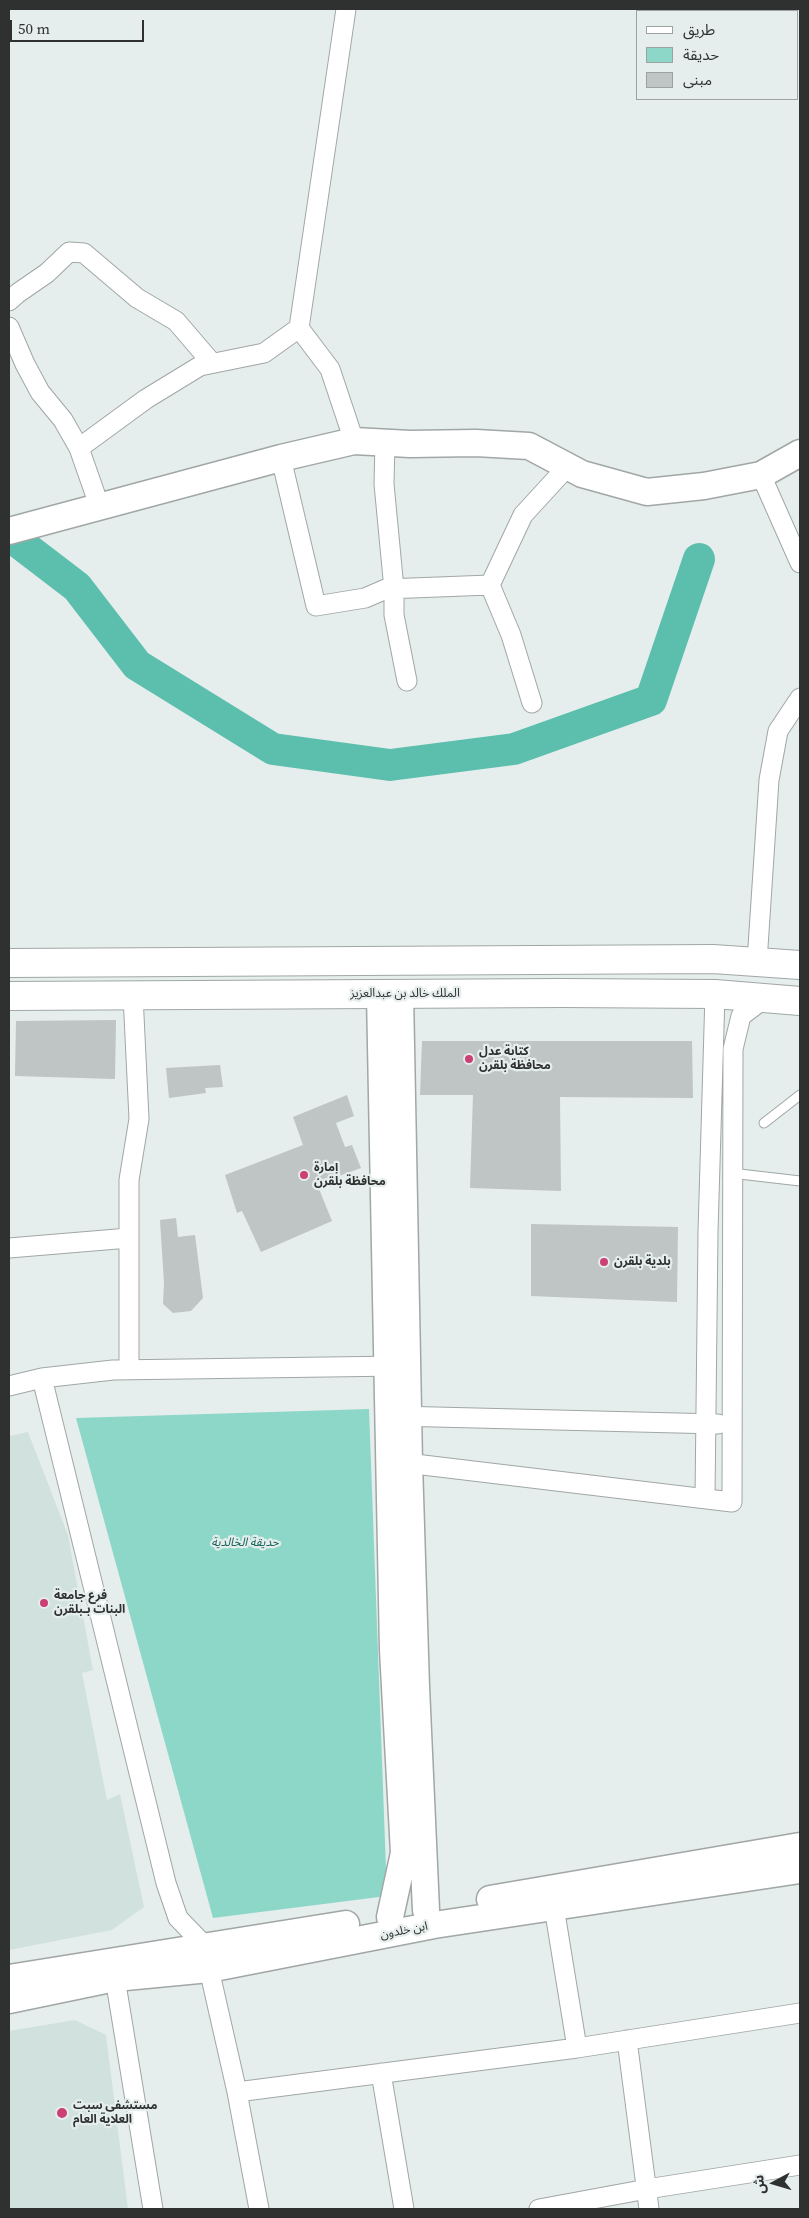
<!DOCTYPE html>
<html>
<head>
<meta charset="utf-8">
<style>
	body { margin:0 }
	#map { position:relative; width:809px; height:2218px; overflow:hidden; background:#e5eeec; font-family:"Source Serif 4","Noto Sans Arabic",serif }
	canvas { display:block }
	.frame { position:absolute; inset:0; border:10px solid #2e3130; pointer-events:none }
	.legend { position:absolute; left:636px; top:10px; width:162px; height:90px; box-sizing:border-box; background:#e5eeec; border:1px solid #9ca2a1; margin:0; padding:6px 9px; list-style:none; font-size:15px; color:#2e3130 }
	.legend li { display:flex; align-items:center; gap:10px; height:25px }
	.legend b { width:25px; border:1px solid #9ca2a1 }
	.north { position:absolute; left:749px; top:2158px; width:50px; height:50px; -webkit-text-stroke:4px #e5eeec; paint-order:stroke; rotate:264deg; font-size:14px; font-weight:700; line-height:20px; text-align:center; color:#2e3130 }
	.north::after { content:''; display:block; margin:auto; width:18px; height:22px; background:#2e3130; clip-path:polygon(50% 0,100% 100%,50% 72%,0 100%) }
	.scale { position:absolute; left:10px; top:20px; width:134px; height:22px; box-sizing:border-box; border:2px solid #2e3130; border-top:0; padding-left:6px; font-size:15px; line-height:18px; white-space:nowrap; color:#2e3130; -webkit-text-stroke:4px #e5eeec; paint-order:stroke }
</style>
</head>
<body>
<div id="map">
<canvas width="809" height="2218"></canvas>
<div class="frame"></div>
<ul class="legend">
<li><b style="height:6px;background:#fff"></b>طريق</li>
<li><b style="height:14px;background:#8dd7c9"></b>حديقة</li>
<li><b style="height:14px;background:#bec5c4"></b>مبنى</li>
</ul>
<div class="north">ش</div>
<div class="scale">50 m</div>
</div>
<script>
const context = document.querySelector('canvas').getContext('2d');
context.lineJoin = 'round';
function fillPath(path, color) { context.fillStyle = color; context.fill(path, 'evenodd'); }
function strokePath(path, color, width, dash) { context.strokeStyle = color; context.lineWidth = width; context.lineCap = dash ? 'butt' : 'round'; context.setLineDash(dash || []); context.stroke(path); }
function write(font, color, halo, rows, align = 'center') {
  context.font = font + ' "Source Serif 4","Noto Sans Arabic",serif'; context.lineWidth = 4.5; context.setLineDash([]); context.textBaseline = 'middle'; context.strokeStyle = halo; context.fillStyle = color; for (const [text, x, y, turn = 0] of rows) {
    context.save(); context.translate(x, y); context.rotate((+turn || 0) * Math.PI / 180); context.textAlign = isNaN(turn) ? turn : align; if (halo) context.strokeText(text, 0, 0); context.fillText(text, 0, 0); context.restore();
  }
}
fillPath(new Path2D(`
	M28,1432L68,1535L93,1670L82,1673L107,1800L120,1794L144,1907L112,1930L9,1950V1436Z
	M75,2020L106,2035L128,2209H9V2031Z`), '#d1e2de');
fillPath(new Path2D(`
	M369,1409L387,1896L213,1918L76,1418Z`), '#8dd7c9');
strokePath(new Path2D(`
	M9,535L77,587L137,665L273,749L390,765L514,749L651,700L699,559`), '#5cbead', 32);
fillPath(new Path2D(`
	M116,1020L115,1079L15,1076L16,1021Z
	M422,1041H692L693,1098L560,1097L561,1191L470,1188L473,1095H420Z
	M220,1065L223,1087L205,1088L206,1093L169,1098L166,1068Z
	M347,1095L354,1116L336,1123L345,1147L352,1145L361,1168L317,1184L332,1221L261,1252L242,1211L237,1213L225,1175L303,1145L293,1117Z
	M176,1218L178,1237L195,1235L203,1298L191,1311L173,1313L163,1304L164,1283L160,1220Z
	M531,1224L678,1227L677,1302L531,1296Z`), '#bec5c4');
const lane = new Path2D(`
	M764,1123L800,1095
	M731,1173L800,1181`);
const street = new Path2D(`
	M9,301L18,293L47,273L69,252L84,253L137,298L176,321L212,363
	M9,327L25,364L40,392L63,420L79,448
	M299,328L346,9
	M385,442L384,484L394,589V615L407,681
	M281,458L316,606L365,598L386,589L490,585L523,515L567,467
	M761,475L800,563
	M100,508L79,448L146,399L200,366L264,353L299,328L330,369L354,441
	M490,585L511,635L532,703
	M757,962L769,780L778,731L800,698
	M9,1248L129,1238
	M129,1370V1180L139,1119L133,995
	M42,1378L166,1883L178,1918L205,1946
	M9,1386L42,1378L113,1370L399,1366
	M395,1416L718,1424
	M398,1462L732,1502L733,1049L741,1016L765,998
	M705,1498L708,1232L715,994
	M554,1907L577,2048
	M209,1969L237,2092L259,2209
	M115,1978L153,2209
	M627,2040L649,2209
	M381,2073L404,2209
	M237,2092L577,2048L800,2013
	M539,2209L647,2189L800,2165`);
const secondary = new Path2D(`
	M9,531L281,458L354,441L410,444L476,443L529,446L582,474L647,492L704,486L761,475L800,453
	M380,994L393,1650L404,1853L390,1917
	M400,994L409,1463L416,1687L426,1910
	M490,1899L800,1846
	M9,1978L346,1924
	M9,2000L115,1978L209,1969L434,1925L800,1870`);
const highway = new Path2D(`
	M9,963L713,959L800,965
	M9,996L562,993L715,994L800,1001`);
strokePath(lane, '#a0a7a5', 11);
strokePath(street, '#a0a7a5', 21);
strokePath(secondary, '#a0a7a5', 29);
strokePath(highway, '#a0a7a5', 30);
strokePath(lane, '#fff', 9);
strokePath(street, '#fff', 19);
strokePath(secondary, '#fff', 26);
strokePath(highway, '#fff', 28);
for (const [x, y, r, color] of [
	[469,1059,5,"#cb4075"],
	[304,1175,5,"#cb4075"],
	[604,1262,5,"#cb4075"],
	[44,1603,5,"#cb4075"],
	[62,2113,6,"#cb4075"]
]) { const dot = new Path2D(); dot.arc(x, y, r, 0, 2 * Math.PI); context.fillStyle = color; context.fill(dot); strokePath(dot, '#e5eeec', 2); }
write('12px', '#2e3130', '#e5eeec', [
	["الملك خالد بن عبدالعزيز",405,994],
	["ابن خلدون",404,1931,-11]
]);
write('bold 12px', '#2e3130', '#e5eeec', [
	["كتابة عدل",479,1052],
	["محافظة بلقرن",479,1066],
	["إمارة",314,1168],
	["محافظة بلقرن",314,1182],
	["بلدية بلقرن",614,1262],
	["فرع جامعة",54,1596],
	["البنات بـبلقرن",54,1610],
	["مستشفى سبت",73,2106],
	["العلاية العام",73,2120]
], 'left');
write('italic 12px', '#16655a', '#e5eeec', [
	["حديقة الخالدية",245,1543]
]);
</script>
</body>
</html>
